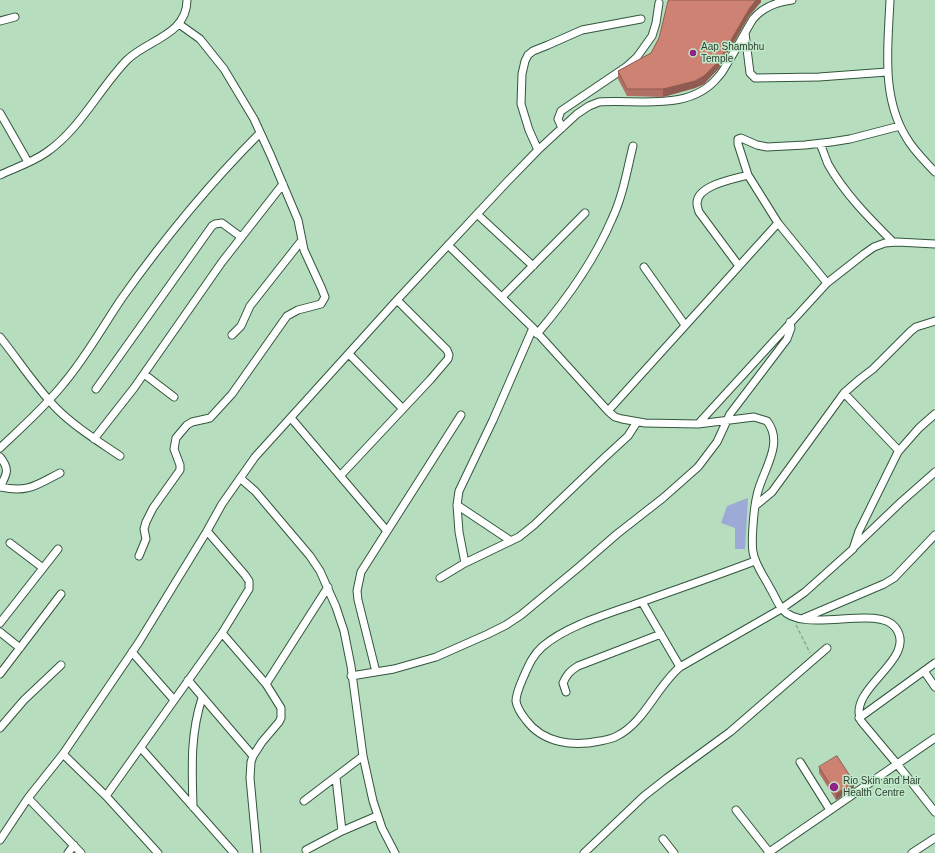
<!DOCTYPE html>
<html>
<head>
<meta charset="utf-8">
<style>
	body { margin:0 }
	canvas { display:block; background:#b5ddbe }
</style>
</head>
<body>
<canvas width="935" height="853"></canvas>
<script>
const context = document.querySelector('canvas').getContext('2d');
context.lineJoin = 'round';
function fillPath(path, color) { context.fillStyle = color; context.fill(path, 'evenodd'); }
function strokePath(path, color, width, dash) { context.strokeStyle = color; context.lineWidth = width; context.lineCap = dash ? 'butt' : 'round'; context.setLineDash(dash || []); context.stroke(path); }
function write(font, color, halo, rows, align = 'center') {
  context.font = font + ' Helvetica,sans-serif'; context.lineWidth = 3; context.setLineDash([]); context.textBaseline = 'middle'; context.strokeStyle = halo; context.fillStyle = color; for (const [text, x, y, turn = 0] of rows) {
    context.save(); context.translate(x, y); context.rotate((+turn || 0) * Math.PI / 180); context.textAlign = isNaN(turn) ? turn : align; if (halo) context.strokeText(text, 0, 0); context.fillText(text, 0, 0); context.restore();
  }
}
fillPath(new Path2D(`
	M748,498L745,549H735V528L721,523L727,506Z`), '#9daad6');
const street = new Path2D(`
	M890,0C888,46 881,96 906,137C913,150 925,161 935,172
	M0,21L15,17
	M745,33L750,73L755,78L819,77L887,72
	M0,113L28,162
	M562,128L558,119L561,111L626,67L637,57L652,36L656,23L659,3
	M820,144C823,150 825,157 828,164C844,193 870,219 893,242
	M538,150L529,130L521,104L522,74L525,61L528,55L533,51L548,45L582,30L641,19
	M0,175C15,168 33,162 47,152C81,128 99,89 127,60C147,40 187,35 187,0
	M477,214L533,266
	M448,245L533,328L608,411L615,417L622,419L645,423L698,424L754,417L767,421C785,444 762,471 757,495C754,507 751,541 753,552C755,565 764,576 770,588C774,594 777,603 782,609C803,635 877,604 895,627C920,659 846,688 861,721L897,764L935,812
	M739,266L699,212C698,209 697,206 697,203C697,185 735,179 748,175
	M644,267L685,325
	M827,283L778,223L748,175L738,144V139L741,138L757,145L767,147L805,145L831,142L850,139L900,126
	M502,297L585,213
	M537,334C567,299 594,261 612,219C623,196 627,170 633,146
	M232,335L241,326L250,306L302,240
	M0,337C19,361 35,386 56,408C75,427 98,441 120,456
	M349,354L403,409
	M144,374L174,397
	M96,389L212,226L215,224L222,223L241,237
	M844,393L899,451
	M608,411L778,223
	M291,418L387,531
	M698,424L827,283L864,254L874,247L885,243L897,242L935,244
	M94,439L134,388L222,262L283,184
	M0,448C22,427 45,407 64,383C86,357 103,326 122,298C164,239 209,184 260,133
	M0,457C10,469 7,474 0,487
	M341,475L430,380L448,359L449,355L447,350L397,300
	M240,478L255,491L310,556L320,571L336,607L344,631L351,666L363,756L373,801L382,828L395,853
	M0,487C29,493 36,485 60,473
	M457,505L511,541
	M755,506L772,492L844,393L860,379L873,369L911,331L916,327L935,321
	M10,543L43,568
	M854,547L901,502L935,472
	M139,556L146,539L144,529L146,522L153,508L180,470V465L174,449L176,438L187,425L192,422L210,418L232,394L287,316L298,310L321,304L325,297L321,287L304,250L298,220L271,156L254,119L224,69L200,39L179,24
	M755,561C718,575 681,588 644,601C611,613 567,625 542,647C532,656 528,667 523,678C520,685 516,694 516,701C517,708 522,715 526,720C543,743 573,747 600,741C605,740 612,739 617,736C644,723 657,686 680,667L781,609L805,592L853,549L859,531L898,452L919,428L935,414
	M465,563L459,532L457,505L459,491L493,420L533,328
	M440,578L465,563L519,537L534,525L603,459L628,436L637,422
	M642,602L680,667
	M804,618L884,584L894,578L935,535
	M0,623L58,549
	M0,632L20,648
	M222,633L266,684L281,708V718L279,722L262,742L253,756L251,762L250,778L257,853
	M132,652L174,700
	M924,671L935,687
	M376,672L358,600L357,591L361,572L461,415
	M0,674L61,594
	M351,676L394,669L436,657L488,634L506,625L521,615L579,567L617,534L663,498L698,467L717,442L730,414L787,339L791,328L790,322
	M188,680L253,756
	M266,684L328,587
	M566,692L563,683C567,674 570,671 578,666L661,634
	M859,718L935,663
	M0,728L24,700L61,665
	M141,748L234,853
	M63,754L106,796L158,853
	M800,762L830,810
	M336,778L342,831
	M106,796L222,633L249,589V581L245,575L207,531
	M28,798L81,853
	M304,801L363,756
	M193,807C192,768 190,735 202,698
	M736,810L769,852
	M663,839L674,853
	M0,840L28,798L63,754L139,642L207,531L222,504L255,457L397,300L506,183L538,150L577,114L589,106L599,102C639,99 690,112 718,77C723,72 726,65 730,59C738,46 745,32 753,19C763,7 776,2 792,0
	M306,850L342,831L377,816
	M68,853L74,845
	M584,853L644,796L667,778L730,732L827,648
	M768,853L935,738
	M912,853L935,838`);
strokePath(street, '#33563d', 9);
strokePath(new Path2D(`
	M796,625L810,653`), '#8dad94', 1.5, [4, 2]);
strokePath(street, '#fff', 7);
fillPath(new Path2D(`
	M761,0V2L749,16L719,68L704,84L695,88L663,97L627,96L618,79V71L651,53L659,38Z
	M819,767L854,788L836,800L819,773Z`), '#b17063');
fillPath(new Path2D(`
	M756,0H761V2L749,16L719,68L704,84L695,88L663,97V89L749,9Z
	M854,782V788L836,800V794Z`), '#905b50');
const building = new Path2D(`
	M671,0H756L749,9L719,61L704,76L695,81L663,89H627L618,71L651,53L659,38L668,1Z
	M837,756L854,782L836,794L819,767Z`);
fillPath(building, '#ce8273');
strokePath(building, '#905b50', 1);
for (const [x, y, r, color] of [
	[693,53,4,"#902385"],
	[834,787,5,"#902385"]
]) { const dot = new Path2D(); dot.arc(x, y, r, 0, 2 * Math.PI); context.fillStyle = color; context.fill(dot); strokePath(dot, '#c2eacb', 1.5); }
write('10px', '#304034', '#c2eacb', [
	["Aap Shambhu",701,47],
	["Temple",701,59],
	["Rio Skin and Hair",843,781],
	["Health Centre",843,793]
], 'left');
</script>
</body>
</html>
